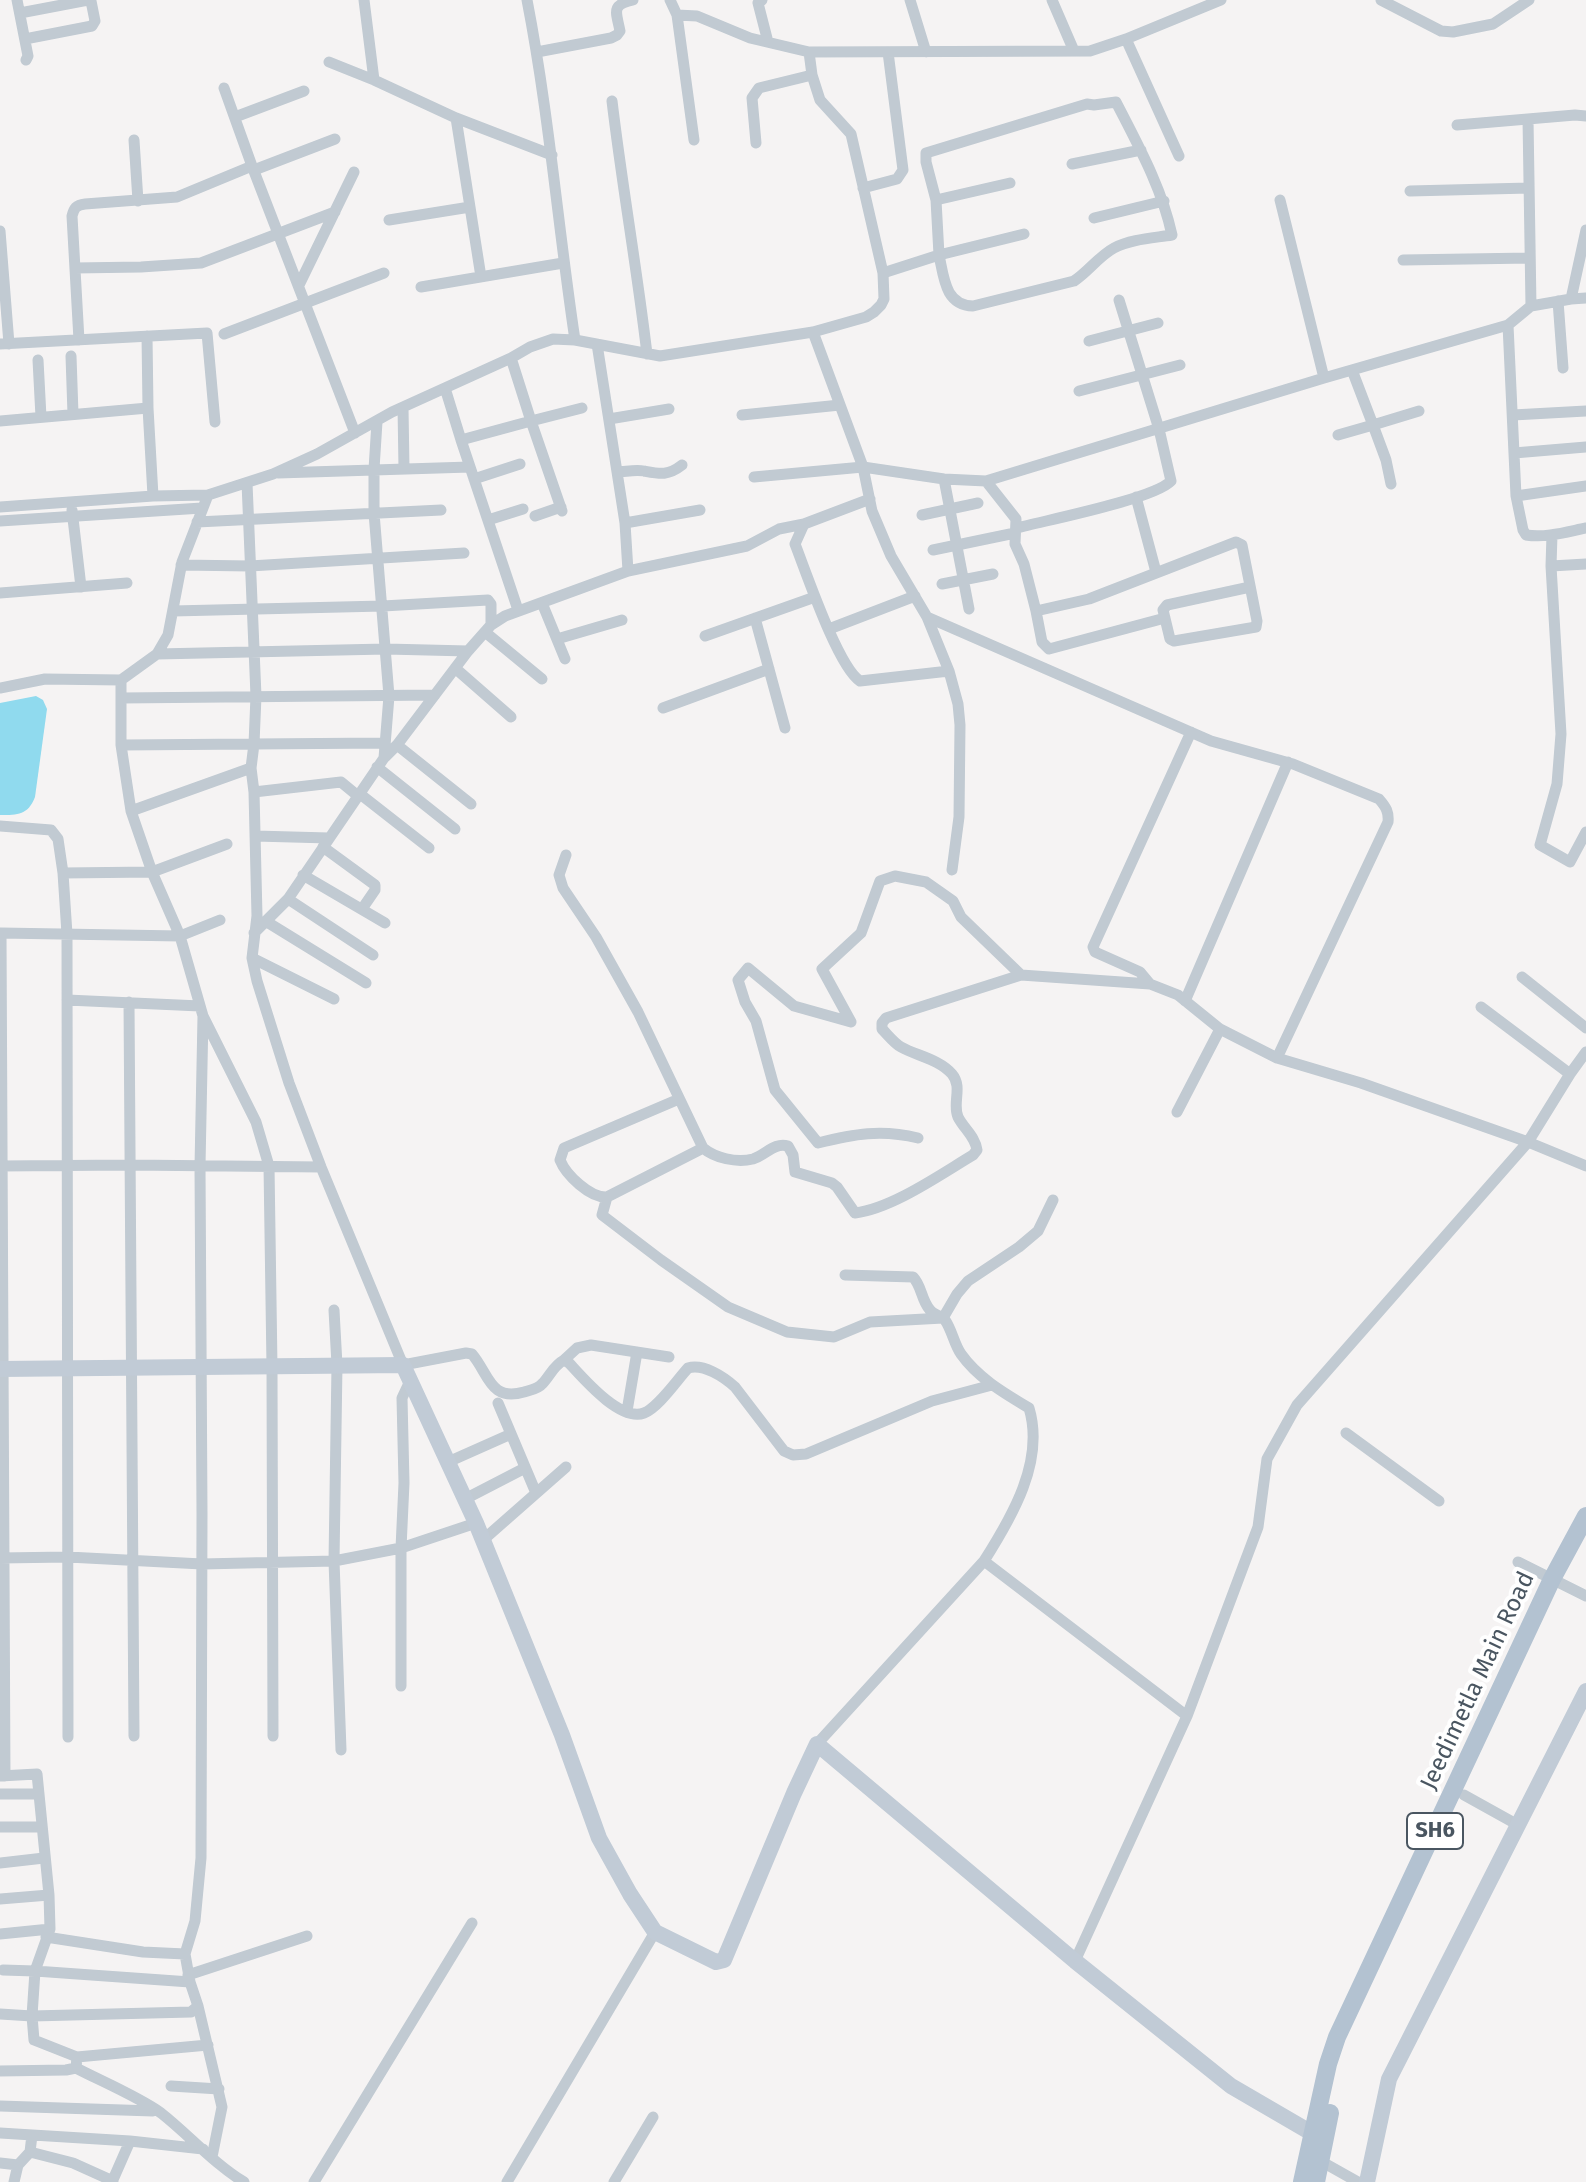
<!DOCTYPE html>
<html>
<head>
<meta charset="utf-8">
<style>
	body { margin:0 }
	canvas { display:block; background:#f5f3f3 }
</style>
</head>
<body>
<canvas width="1586" height="2182"></canvas>
<script>
const context = document.querySelector('canvas').getContext('2d');
context.lineJoin = 'round';
function fillPath(path, color) { context.fillStyle = color; context.fill(path, 'evenodd'); }
function strokePath(path, color, width, dash) { context.strokeStyle = color; context.lineWidth = width; context.lineCap = dash ? 'butt' : 'round'; context.setLineDash(dash || []); context.stroke(path); }
function write(font, color, halo, rows, align = 'center') {
  context.font = font + ' "Fira Sans",sans-serif'; context.lineWidth = 8; context.setLineDash([]); context.textBaseline = 'middle'; context.strokeStyle = halo; context.fillStyle = color; for (const [text, x, y, turn = 0] of rows) {
    context.save(); context.translate(x, y); context.rotate((+turn || 0) * Math.PI / 180); context.textAlign = isNaN(turn) ? turn : align; if (halo) context.strokeText(text, 0, 0); context.fillText(text, 0, 0); context.restore();
  }
}
fillPath(new Path2D(`
	M36,696L43,700L47,709L35,797C28,815 18,815 0,815V703Z`), '#90daee');
strokePath(new Path2D(`
	M17,0L28,56L26,60
	M364,0L374,80
	M527,0C549,113 558,227 575,340
	M670,0L677,15L694,140
	M762,0L758,3L768,42
	M910,0L926,52
	M1052,0L1074,51
	M1381,0L1441,31L1453,32L1493,24L1529,0
	M20,13L88,0L91,1L95,21L92,26L25,39
	M677,15L697,16L750,38L809,52L1090,51L1126,39L1221,0
	M1126,39L1179,156
	M537,52L611,38L617,35L620,31C616,11 611,5 633,0
	M329,62L374,80L456,118L552,155
	M224,88L252,166
	M612,101C622,185 637,269 647,354
	M235,117L304,91
	M456,118L481,277
	M1528,119L1531,306
	M1457,125L1575,115L1586,116
	M134,140L138,201
	M756,143L752,98L759,88L812,75
	M1072,164L1141,150
	M254,170L335,139
	M863,188L897,179L903,170L888,52
	M1410,191L1529,188
	M936,200L1010,183
	M1280,200L1324,378
	M1094,218L1164,201
	M389,220L470,207
	M0,231L9,344
	M1403,260L1530,258
	M75,268L141,267L201,263L335,212
	M883,273L939,255C944,278 945,305 973,306L1074,281C1088,272 1099,256 1114,248C1131,239 1154,238 1172,235C1162,188 1138,145 1116,102L1094,105L1087,104L926,153V162L936,200L939,255L1024,234
	M299,285L354,172
	M421,287L563,263
	M1571,299L1586,230
	M1558,301L1563,368
	M1508,325L1516,496L1523,530L1526,535C1546,538 1566,532 1586,528
	M813,332L863,467L872,511L891,556L927,617L949,671L958,704L960,725L959,817L952,870
	M224,334L384,273
	M147,336L148,408L153,496
	M79,340L72,216C74,208 76,205 85,204L177,197L252,166L355,433
	M1089,341L1158,323
	M0,344L207,333L215,422
	M597,344L625,523L628,571
	M71,356L73,414
	M511,358L531,421L461,440L518,610
	M38,360L41,417
	M1352,370L1373,425L1419,411
	M445,388L461,440
	M1079,391L1180,365
	M403,407L404,469
	M742,415L840,405
	M1513,415L1586,411
	M609,419L669,409
	M0,421L148,408
	M1338,435L1373,425L1386,460L1391,484
	M1514,453L1586,447
	M617,472C625,472 635,469 644,471C660,474 668,476 682,465
	M278,473L470,467
	M754,477L863,467L944,479L986,481L1324,378L1508,325L1531,306L1571,299L1586,298
	M474,479L520,464
	M944,479L969,609
	M986,481L1016,519L1015,544L1024,564L1036,611L1089,599L1236,542L1242,545L1257,621L1256,627L1174,641L1170,639L1163,610L1167,605L1250,587
	M247,483L256,696L254,744L251,768L254,792L257,916L252,958L257,981L289,1083L321,1167L403,1365L466,1353L472,1354C489,1374 490,1402 524,1392C530,1390 538,1389 542,1384C550,1376 553,1366 564,1360L569,1363C583,1378 620,1422 644,1413C658,1408 677,1380 688,1368C703,1363 724,1377 735,1387L784,1451L793,1455L806,1454L932,1401L992,1385
	M1516,496L1586,486
	M1136,497L1156,572
	M870,499L804,524L795,544C806,572 838,667 860,681L949,671
	M0,507L153,496L208,495
	M72,510L81,587
	M562,511L531,421L582,408
	M922,515L978,503
	M535,516L561,507
	M488,520L523,509
	M0,521L202,508
	M197,522L441,510
	M625,523L700,510
	M1017,528C1047,520 1154,499 1171,481L1159,429L1119,300
	M1552,535L1551,566L1561,734L1557,784L1540,845L1570,862L1586,832
	M933,550L1015,533
	M181,565L250,566L464,553
	M1551,566L1586,564
	M942,584L993,574
	M0,593L127,583
	M542,603L565,659
	M173,611L383,606L488,600L491,604V625
	M1036,611L1042,642L1049,649L1165,618
	M927,617L1211,741L1293,764L1379,799C1386,807 1389,812 1388,822L1277,1058
	M755,618L785,728
	M829,629L915,596
	M485,632L542,679
	M705,636L815,597
	M557,639L622,620
	M157,654L386,649L468,651
	M455,668L511,717
	M121,680V745L131,811
	M0,688L45,679L121,680L157,654L168,635L182,562L208,495L273,474L317,454L392,412L511,358L530,347L553,339L575,340L660,356L813,332L866,317L874,312L881,305L884,299L883,273L851,134L820,100L812,75L809,52
	M121,698L435,695
	M663,708L769,669
	M121,745L385,743
	M397,745L471,804
	M385,757L397,745L468,651L491,625L505,616L628,571L747,546L779,529L804,524
	M377,767L455,829
	M251,768L131,811L152,872L180,936L203,1016L256,1122L269,1166L272,1367L273,1736
	M254,792L341,782L358,796
	M360,794L429,848
	M0,826L51,830L58,839L63,873
	M255,836L329,838
	M323,847L375,885V890L362,909
	M566,855L559,875L563,888L596,937L638,1012L703,1148C715,1158 736,1163 753,1159C766,1155 774,1142 788,1146L793,1155L795,1172L832,1183L837,1187L855,1213C893,1208 941,1174 973,1155L977,1150C975,1136 964,1129 958,1117C952,1103 963,1087 952,1074C939,1059 917,1056 901,1047C894,1043 888,1035 882,1029V1023L886,1018L1021,975
	M303,875L385,923
	M288,899L373,955
	M267,922L366,983
	M254,933L288,899L384,758L389,696L374,513V469L377,422
	M252,958L334,999
	M1522,977L1586,1028
	M1150,984L1140,972L1095,952L1093,947L1191,732
	M67,1000L200,1006
	M1185,1001L1288,762
	M129,1002L134,1736
	M1481,1007L1570,1074
	M203,1016L200,1166L202,1514L201,1858L195,1921L185,1954L190,1982L198,2006L222,2107L212,2157
	M679,1099L564,1148L560,1160C566,1175 590,1198 607,1197L703,1148
	M1177,1112L1220,1029
	M918,1138C881,1129 854,1134 818,1143L775,1090L756,1021L745,1002L738,980L748,968L794,1006L851,1022L822,969L861,933L880,881L895,876L926,882L953,901L961,917L1021,975L1150,984L1178,995L1220,1029L1277,1058L1361,1083L1528,1142L1586,1166
	M0,1166L130,1165L321,1167
	M607,1197L602,1215L661,1260L728,1307L787,1332L834,1337L870,1322L943,1318L957,1294L968,1281L1019,1247L1038,1231L1053,1200
	M845,1275L913,1277C922,1286 921,1300 930,1310C934,1315 941,1316 945,1320C952,1330 954,1344 961,1354C978,1378 1004,1393 1029,1408C1045,1461 1012,1517 984,1561
	M334,1310L337,1365L334,1561L341,1750
	M564,1360L577,1348L591,1345L669,1357
	M498,1403L536,1493
	M627,1411L637,1352
	M1346,1433L1439,1501
	M448,1462L511,1434
	M465,1499L525,1468
	M483,1540L566,1467
	M0,1558L68,1557L202,1564L334,1561L401,1548L476,1523
	M1518,1562L1586,1596
	M401,1686V1548L404,1483L402,1398L410,1381
	M68,1737L67,934L63,873L152,872L227,844
	M817,1744L984,1561L1187,1716
	M0,1776L37,1774L49,1895L50,1929L35,1971L32,2016L34,2040L77,2057L76,2068C101,2081 139,2097 161,2113C189,2135 213,2163 244,2182
	M5,1776L1,933L180,936L220,920
	M0,1794H38
	M1464,1795L1518,1825
	M0,1827H41
	M0,1863L44,1858
	M0,1899L49,1895
	M0,1934L50,1929
	M46,1937L143,1952L185,1954
	M1075,1961L1187,1716L1258,1527L1267,1459L1297,1405L1528,1142L1570,1074L1586,1052
	M3,1970L35,1971L190,1982
	M188,1975L307,1936
	M0,2014L32,2016L191,2012L198,2006
	M77,2057L208,2045
	M0,2071L66,2070L76,2068
	M171,2086L219,2089
	M0,2106L153,2111
	M0,2133L130,2141L203,2149
	M30,2152L73,2163L113,2181
	M1317,2159L1358,2182
	M0,2163L18,2165
	M14,2182L18,2165L30,2152L32,2135
	M112,2182L130,2141
	M314,2182L472,1923
	M507,2182L655,1932
	M614,2182L653,2117`), '#c1cad2', 11);
strokePath(new Path2D(`
	M0,1369L403,1365L476,1523L562,1735L599,1838L630,1894L655,1932L716,1962L724,1960L794,1793L817,1744L1075,1961L1231,2086L1322,2139
	M1367,2182L1389,2079L1586,1691`), '#c1cbd6', 16);
strokePath(new Path2D(`
	M1302,2182L1328,2064L1337,2037L1552,1579L1586,1516
	M1316,2182L1330,2113`), '#b3c2d1', 18);
for (const [x, y, w] of [
	[1435,1831,56]
]) { const box = new Path2D(); box.roundRect(x - w / 2, y - 18, w, 36, 6); context.fillStyle = '#fff'; context.fill(box); strokePath(box, '#4a5661', 2); }
write('bold 22px', '#4a5661', null, [
	["SH6",1435,1831]
]);
write('24px', '#4a5661', '#fff', [
	["Jeedimetla Main Road",1478,1681,-65]
]);
</script>
</body>
</html>
